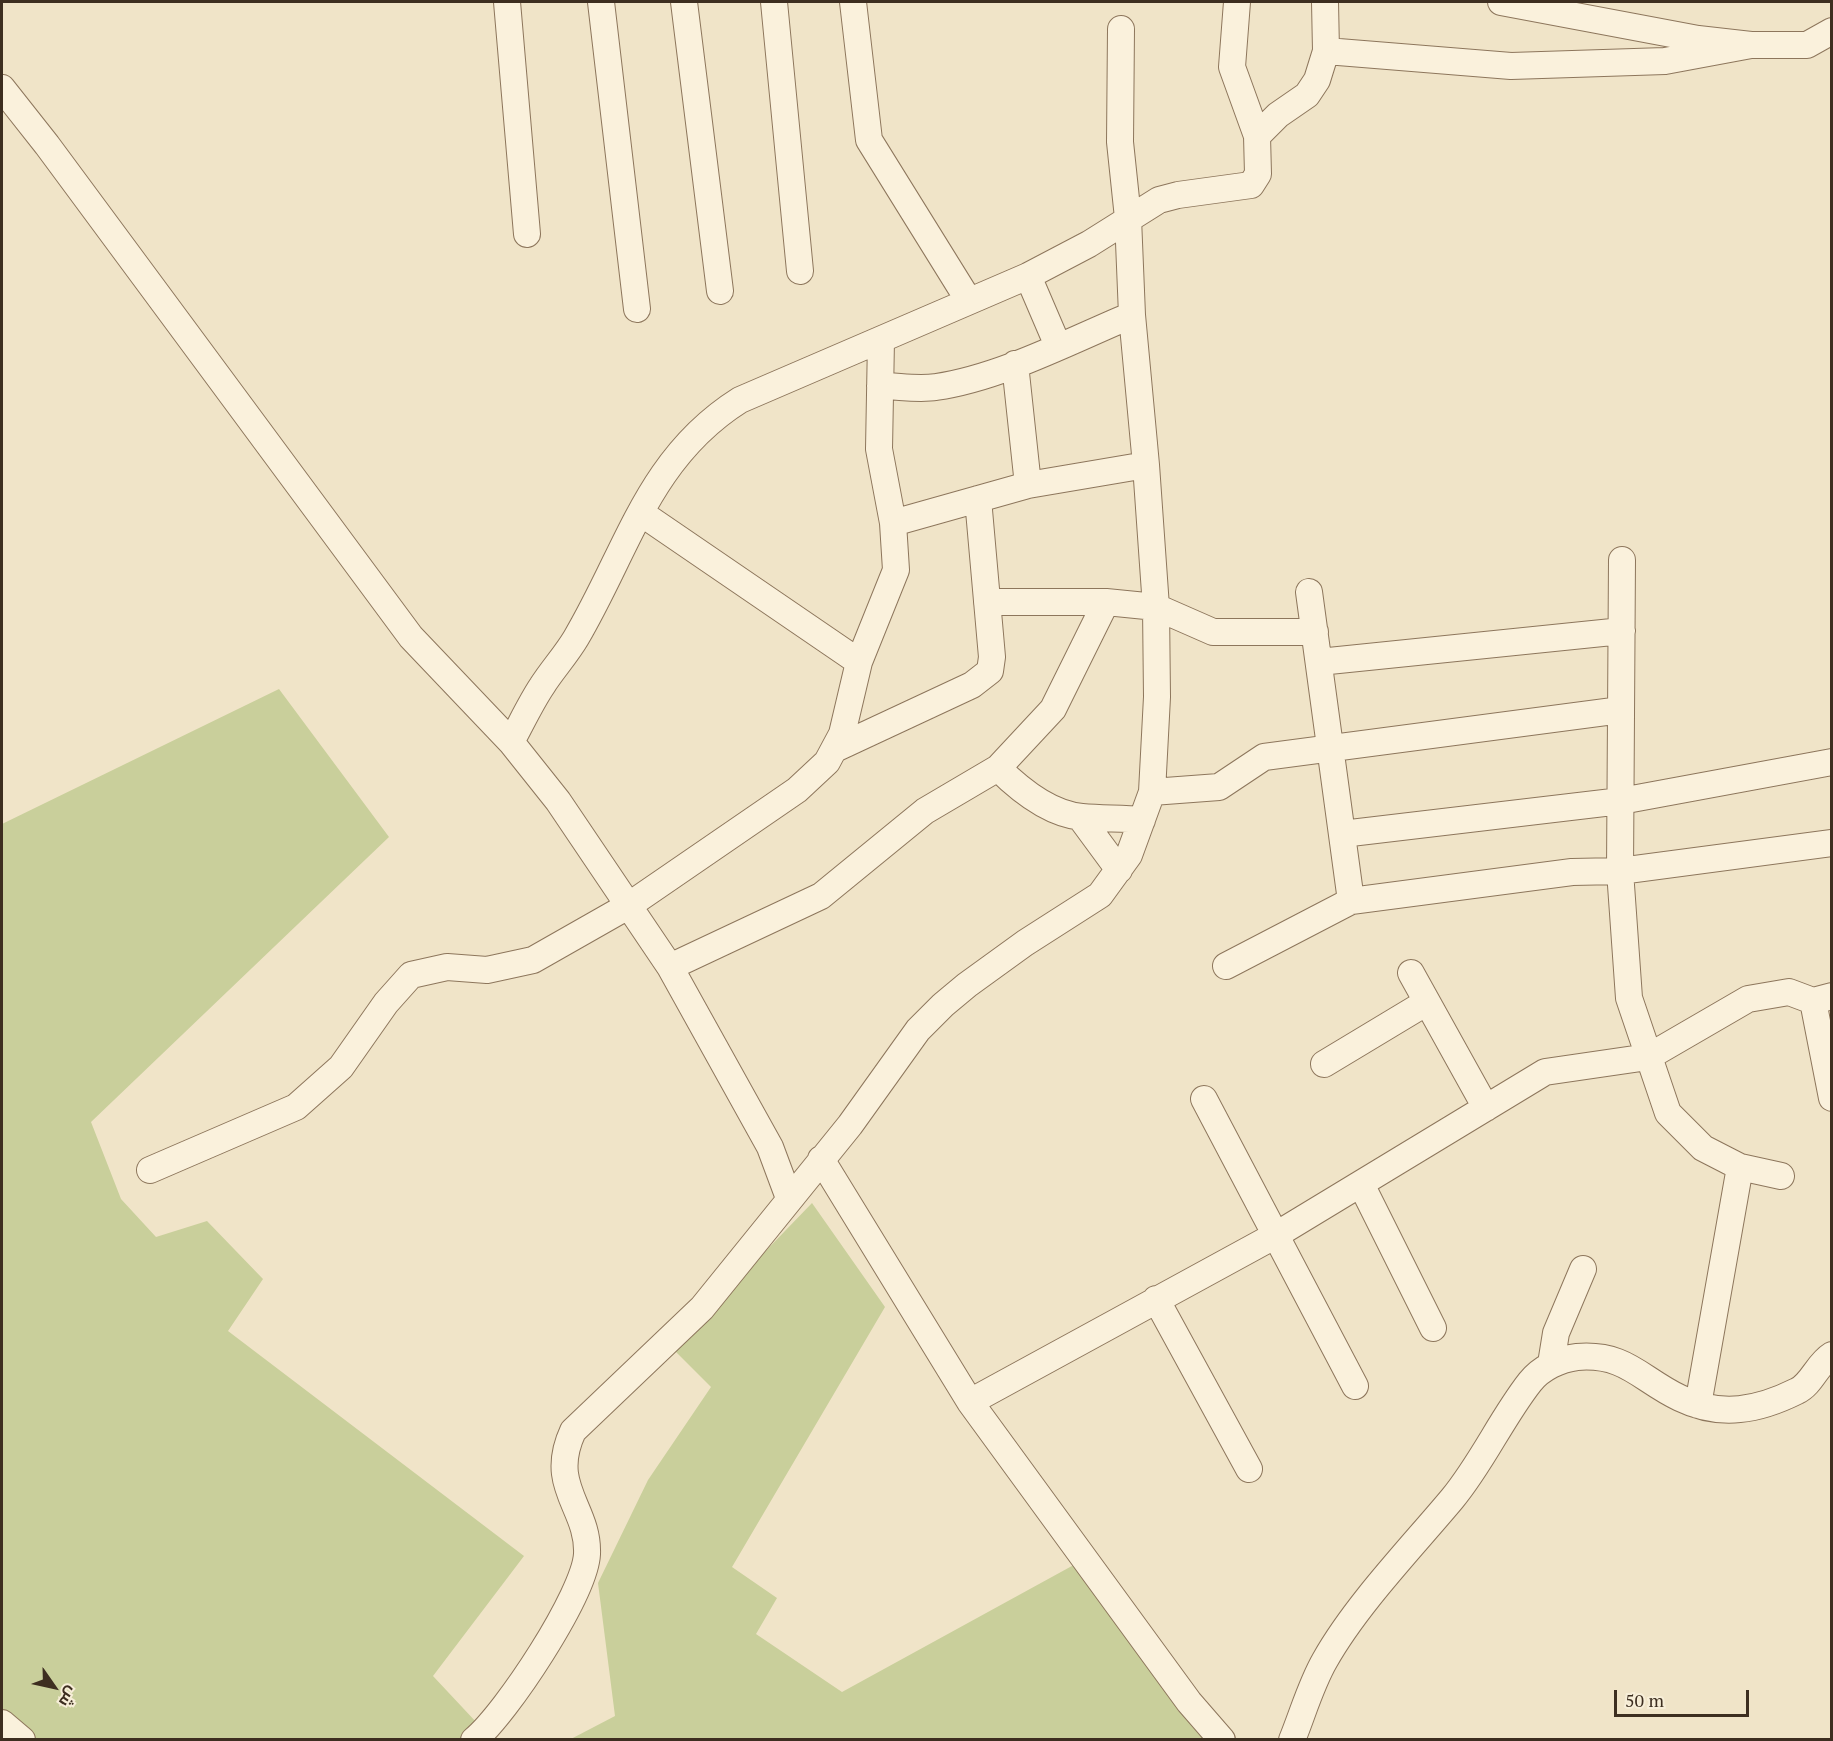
<!DOCTYPE html>
<html>
<head>
<meta charset="utf-8">
<style>
	body { margin:0 }
	#map { position:relative; width:1833px; height:1741px; overflow:hidden; background:#f0e4c8; font-family:"PT Serif",Cairo,serif }
	canvas { display:block }
	.frame { position:absolute; inset:0; border:3px solid #3d2e20; pointer-events:none }
	.north { position:absolute; left:24px; top:1657px; width:60px; height:60px; -webkit-text-stroke:4px #f7eed8; paint-order:stroke; rotate:124deg; font-size:16px; font-weight:700; line-height:24px; text-align:center; color:#3d2e20 }
	.north::after { content:''; display:block; margin:auto; width:21px; height:27px; background:#3d2e20; clip-path:polygon(50% 0,100% 100%,50% 72%,0 100%) }
	.scale { position:absolute; left:1614px; top:1690px; width:135px; height:27px; box-sizing:border-box; border:3px solid #3d2e20; border-top:0; padding-left:8px; font-size:18px; line-height:21px; white-space:nowrap; color:#3d2e20; -webkit-text-stroke:4px #f7eed8; paint-order:stroke }
</style>
</head>
<body>
<div id="map">
<canvas width="1833" height="1741"></canvas>
<div class="frame"></div>
<div class="north">ش</div>
<div class="scale">50 m</div>
</div>
<script>
const context = document.querySelector('canvas').getContext('2d');
context.lineJoin = 'round';
function fillPath(path, color) { context.fillStyle = color; context.fill(path, 'evenodd'); }
function strokePath(path, color, width, dash) { context.strokeStyle = color; context.lineWidth = width; context.lineCap = dash ? 'butt' : 'round'; context.setLineDash(dash || []); context.stroke(path); }
fillPath(new Path2D(`
	M279,689L389,837L91,1122L121,1199L156,1237L207,1221L263,1279L228,1331L524,1556L433,1676L492,1739H36L2,1709V824Z
	M812,1203L885,1307L732,1567L777,1598L756,1634L842,1692L1081,1561L1221,1740H569L615,1716L598,1583L648,1480L711,1387L672,1348Z`), '#c9cf9b');
const minor = new Path2D(`
	M507,2L527,234
	M601,2L637,309
	M684,2L720,291
	M774,2L800,271
	M853,2L869,140L969,301
	M1237,2L1232,67L1257,136
	M1501,2L1698,39L1751,45H1807L1832,31
	M1326,51L1511,66L1665,61L1751,45
	M2,88L47,145L411,637L511,742L558,801L670,967L770,1147L789,1198
	M1028,276L1058,346
	M1015,364L1028,485
	M880,386C898,386 918,390 936,387C1000,378 1072,340 1132,315
	M641,513L859,662
	M893,523L1028,485L1146,465
	M1622,560L1620,871L1629,998L1668,1113L1703,1148L1740,1167L1781,1176
	M1309,592L1351,901
	M987,602H1106L1156,607L1213,632H1315
	M1319,662L1622,631
	M511,742C521,724 530,704 542,686C552,670 566,655 576,638C628,550 648,458 740,400L1028,276L1089,244L1159,200L1178,195L1251,185L1258,174L1257,136L1278,115L1307,95L1317,80L1326,51L1325,2
	M837,748L972,685L990,671L992,657L978,499
	M998,768C1020,790 1050,814 1082,817C1102,819 1122,818 1142,820
	M1152,792L1219,787L1264,757L1621,710
	M1080,817L1119,870
	M1342,834L1621,801L1832,762
	M1226,966L1351,901L1572,872L1620,871L1832,843
	M670,967L821,896L925,811L998,768L1053,709L1106,602
	M1411,973L1486,1108
	M1813,1001L1832,1098
	M1324,1064L1427,1002
	M1204,1099L1355,1386
	M821,1159L970,1402L1189,1702L1222,1740
	M150,1170L296,1107L341,1067L386,1003L411,975L447,967L487,970L533,960L628,906L797,790L827,762L842,734L859,662L896,570L893,523L879,449L881,340
	M1361,1184L1433,1328
	M1156,1299L1249,1469
	M1551,1364L1556,1333L1583,1269
	M970,1402L1276,1235L1545,1072L1648,1057L1748,999L1789,992L1813,1001L1832,996
	M1698,1405L1740,1167
	M2,1723L22,1740
	M474,1740C506,1714 585,1594 587,1554C589,1507 547,1487 573,1431L702,1308L850,1125L918,1030L943,1005L967,985L1025,943L1100,895L1129,855L1152,792L1157,697L1156,607L1146,465L1132,315L1128,218L1120,142L1121,29
	M1292,1740C1303,1713 1311,1684 1325,1660C1356,1605 1411,1548 1452,1499C1482,1463 1501,1419 1530,1382C1541,1368 1560,1359 1577,1357C1626,1353 1640,1379 1680,1398C1721,1418 1759,1410 1797,1391C1812,1384 1817,1364 1832,1355`);
strokePath(minor, '#8d765c', 28);
strokePath(minor, '#faf1dc', 26);
</script>
</body>
</html>
